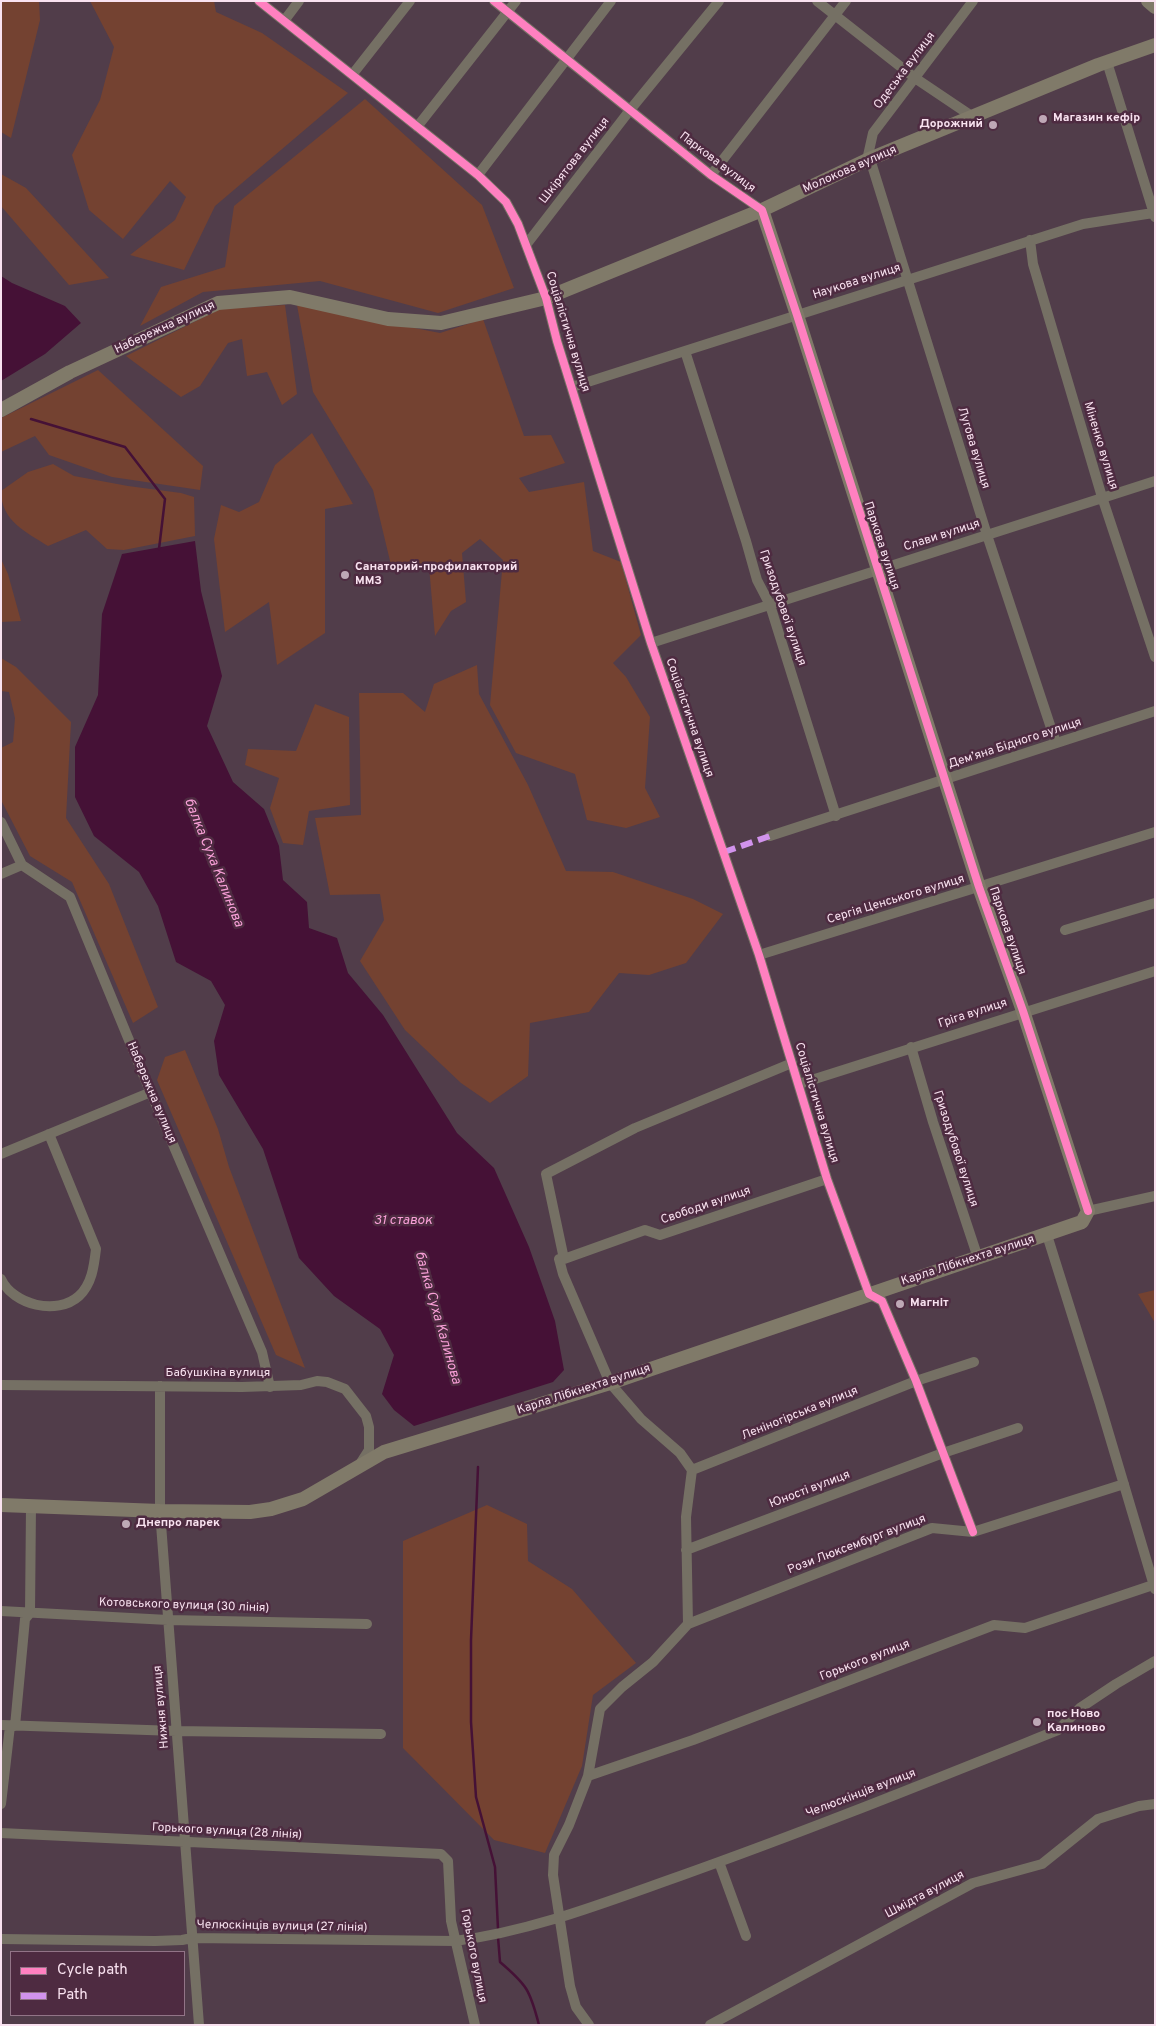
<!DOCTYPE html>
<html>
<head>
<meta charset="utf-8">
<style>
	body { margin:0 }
	#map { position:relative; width:1156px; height:2026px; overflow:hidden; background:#513d4a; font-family:Overpass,sans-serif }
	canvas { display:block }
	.frame { position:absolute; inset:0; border:2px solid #f9e2f0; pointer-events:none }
	.legend { position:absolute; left:10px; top:1951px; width:175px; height:65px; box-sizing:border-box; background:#4e2b41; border:1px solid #927487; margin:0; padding:6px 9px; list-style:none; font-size:15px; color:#f9e2f0 }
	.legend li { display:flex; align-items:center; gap:10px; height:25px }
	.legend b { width:25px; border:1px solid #927487 }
</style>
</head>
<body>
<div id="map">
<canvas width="1156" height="2026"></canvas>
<div class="frame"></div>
<ul class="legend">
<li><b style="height:6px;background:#ff80c0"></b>Cycle path</li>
<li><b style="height:6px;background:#d193ec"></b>Path</li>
</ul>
</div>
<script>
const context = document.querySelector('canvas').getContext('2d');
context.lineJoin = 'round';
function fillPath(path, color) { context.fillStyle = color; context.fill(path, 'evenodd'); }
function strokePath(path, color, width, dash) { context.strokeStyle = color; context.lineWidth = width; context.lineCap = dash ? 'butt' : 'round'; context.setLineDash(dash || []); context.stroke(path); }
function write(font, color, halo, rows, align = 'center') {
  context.font = font + ' Overpass,sans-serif'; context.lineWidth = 5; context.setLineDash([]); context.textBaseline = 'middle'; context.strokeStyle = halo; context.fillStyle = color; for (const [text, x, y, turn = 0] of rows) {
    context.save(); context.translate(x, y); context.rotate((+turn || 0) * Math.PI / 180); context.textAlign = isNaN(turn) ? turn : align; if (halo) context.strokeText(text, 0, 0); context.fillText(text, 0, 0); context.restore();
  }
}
fillPath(new Path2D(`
	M1,1H39L40,20L11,138L1,132Z
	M90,1H214L216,12L262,33L348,93L215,206L184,270L130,255L175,220L186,197L170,181L123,239L89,210L72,155L100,100L114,47Z
	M365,99L482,205L514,288L438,313L320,281L203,292L140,326L161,287L225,267L234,206Z
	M1,174L26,188L109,278L69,285L1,206Z
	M285,305L297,394L282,405L267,372L247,376L242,339L228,343L200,386L181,397L126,356L220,309Z
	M297,305L440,333L483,319L524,436L551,435L565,463L519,478L529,492L584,482L593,551L621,562L641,635L613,663L626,677L650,717L645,788L660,817L626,828L587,820L575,774L516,753L490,705L503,560L480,539L462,553L466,602L451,611L435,636L429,566L391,565L373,490L313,392Z
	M98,370L203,466L200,490L112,477L49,455L35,436L1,452V418Z
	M312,433L353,504L325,509V633L277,665L269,602L225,632L214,539L221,505L239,512L259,502L275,465Z
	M53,464L74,476L128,486L181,493L194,497L195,536L124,550L107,549L86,530L48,546C26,532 1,521 1,491L28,472Z
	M1,559L8,574L21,621L1,622Z
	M1,658L16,667L71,722L66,818L109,884L158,1007L133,1023L72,882L30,856L1,800V748L13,742L15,718L9,692L1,691Z
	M477,665L479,694L528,785L566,871L613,872L693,899L723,914L686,963L649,975L619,973L589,1012L530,1023L528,1076L490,1103L461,1083L405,1030L360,961L384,920L380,894L330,895L315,818L361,815L359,693H403L425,712L434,684Z
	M315,704L349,717L350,805L309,811L303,845L283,843L270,808L279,778L245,765L248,749L296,751Z
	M185,1050L218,1129L229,1167L305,1368L276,1355L157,1080L165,1057Z
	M1155,1290V1323L1138,1294Z
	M487,1505L527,1524L528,1561L572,1589L636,1663L593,1695L582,1766L545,1853L494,1840L403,1748V1541Z`), '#744231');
fillPath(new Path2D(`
	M1,276L12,283L65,306L81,323L45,354L1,381Z
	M195,541L201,591L222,676L207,726L233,782L264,809L279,846L283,880L307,902L309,928L337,938L348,973L383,1015L457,1133L494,1168L529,1247L555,1321L564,1370L553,1382L414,1426L394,1410L382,1394L394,1355L380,1329L334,1296L299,1258L263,1149L219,1075L214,1041L225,1005L211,981L176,962L158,906L139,872L94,836L75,797V747L98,695L102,614L122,554Z`), '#451136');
strokePath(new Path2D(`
	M31,419L125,447L165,499L159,549
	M478,1467L471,1640V1722L476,1797L495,1867L498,1929
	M498,1937L500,1962C527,1985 530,1990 539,2025`), '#451136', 2.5);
strokePath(new Path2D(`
	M259,1L478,175L506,202L518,224L546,298L557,341L651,643L759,955L827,1179L869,1294L882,1301L916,1381L973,1532
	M494,1L711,175L762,210
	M817,1L915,78L973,117
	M284,21L299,1
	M1107,62L1155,217
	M352,75L410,1
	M417,127L516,1
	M870,159L987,535L1056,743
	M867,160L873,133L973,1
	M478,175L611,1
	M711,175L846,1
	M1030,240L1033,264L1102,497L1155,657
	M526,245L630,110L719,1
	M685,351L746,541L757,580L770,605L836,816
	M572,387L1083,224L1153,213
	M651,643L1155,481
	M1,822L22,865L70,897L145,1079L262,1352L270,1387
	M770,836L1155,711
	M1,874L22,865
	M1065,930L1155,903
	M759,955L1155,832
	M911,1047L933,1122L978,1258
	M799,1084L1155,971
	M1,1154L151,1092
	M1088,1211L1155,1196
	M1047,1235L1100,1404L1155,1589
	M564,1259L645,1230L660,1235L827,1179
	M1,1279C13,1305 57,1316 79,1296C92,1284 94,1266 96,1249L49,1134
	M1,1385L242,1387L301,1385L317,1381L327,1382L345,1389L366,1416L369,1427V1450L360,1464
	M160,1386V1511L199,2025
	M692,1470L916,1381L974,1362
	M686,1550L943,1453L1018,1428
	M1,1611L168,1620L367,1624
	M688,1624L932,1528L973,1532L1124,1484
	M1,1725L176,1731L381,1734
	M15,1726L25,1619L30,1613L31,1506
	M588,1776L693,1740L994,1625L1025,1628L1153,1585
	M1,1804L10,1726
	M1,1833L441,1854L448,1861L451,1921L475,2025
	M719,1862L746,1936
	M1,1939L155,1941L182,1940L192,1938L455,1941C533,1931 606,1902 680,1876C807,1831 933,1780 1058,1730L1080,1708L1116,1684L1155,1661
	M589,2025L576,2007L570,1986L553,1875L554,1855L569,1825L588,1776L600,1709L622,1687L653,1662L688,1624L686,1517L692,1470L680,1453L641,1419L610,1383L563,1274L559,1259H564L546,1174L635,1128L792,1063
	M710,2025L973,1883L1042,1864L1098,1819L1139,1806L1155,1804`), '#757064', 10);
strokePath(new Path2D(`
	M1148,1L1155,7
	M1,410L70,372L218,303L290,297L388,319L441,323L546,298L762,210L867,160L1098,65L1155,45
	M1,1505L160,1511L250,1512L271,1509L303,1499L384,1452L610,1383L1082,1222L1088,1211L1023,1011L979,887L797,315L762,210`), '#807a69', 14);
strokePath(new Path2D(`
	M724,852L770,836`), '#d193ec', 6, [12, 6]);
strokePath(new Path2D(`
	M259,1L478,175L506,202L518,224L546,298L557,341L651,643L759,955L827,1179L869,1294L882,1301L916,1381L973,1532
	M494,1L711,175L762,210L797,315L979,887L1023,1011L1088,1211`), '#ff80c0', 8);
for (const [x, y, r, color] of [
	[1043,119,5,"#bea8b6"],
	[993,125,5,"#bea8b6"],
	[345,575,5,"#bea8b6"],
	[900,1304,5,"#bea8b6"],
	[126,1524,5,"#bea8b6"],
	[1037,1722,5,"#bea8b6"]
]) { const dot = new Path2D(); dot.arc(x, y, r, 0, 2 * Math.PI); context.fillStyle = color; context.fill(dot); strokePath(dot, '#4e2b41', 2); }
write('12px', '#f9e2f0', '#4e2b41', [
	["Одеська вулиця",905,71,-53],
	["Шкірятова вулиця",575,161,-52],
	["Паркова вулиця",717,163,37],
	["Молокова вулиця",850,170,-24],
	["Наукова вулиця",857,282,-18],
	["Набережна вулиця",165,328,-25],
	["Соціалістична вулиця",567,332,73],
	["Міненко вулиця",1100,446,73],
	["Лугова вулиця",973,448,73],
	["Слави вулиця",942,536,-18],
	["Паркова вулиця",881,546,72],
	["Гризодубової вулиця",782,608,71],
	["Соціалістична вулиця",689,718,71],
	["Дем’яна Бідного вулиця",1015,744,-18],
	["Сергія Ценського вулиця",896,900,-17],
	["Паркова вулиця",1007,931,71],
	["Гріга вулиця",973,1014,-18],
	["Набережна вулиця",151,1093,67],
	["Соціалістична вулиця",816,1103,73],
	["Гризодубової вулиця",955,1149,72],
	["Свободи вулиця",706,1206,-19],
	["Карла Лібкнехта вулиця",968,1261,-18],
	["Бабушкіна вулиця",218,1374],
	["Карла Лібкнехта вулиця",584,1390,-18],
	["Леніногірська вулиця",800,1414,-22],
	["Юності вулиця",810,1490,-21],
	["Рози Люксембург вулиця",857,1545,-21],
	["Котовського вулиця (30 лiнiя)",184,1606,2],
	["Горького вулиця",865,1661,-21],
	["Нижня вулиця",162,1707,-95],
	["Челюскінців вулиця",861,1794,-21],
	["Горького вулиця (28 лiнiя)",227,1832,3],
	["Шмідта вулиця",925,1895,-28],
	["Челюскінців вулиця (27 лiнiя)",282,1927,1],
	["Горького вулиця",473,1956,79]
]);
write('bold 12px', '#f9e2f0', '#4e2b41', [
	["Магазин кефір",1053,119],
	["Дорожний",983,125,"right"],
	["Санаторий-профилакторий",355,568],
	["ММЗ",355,582],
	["Магніт",910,1304],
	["Днепро ларек",136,1524],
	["пос Ново",1047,1715],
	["Калиново",1047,1729]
], 'left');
write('italic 14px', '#f89fd7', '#4e2b41', [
	["балка Суха Калинова",213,863,68],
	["31 ставок",403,1221],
	["балка Суха Калинова",437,1318,74]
]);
</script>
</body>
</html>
